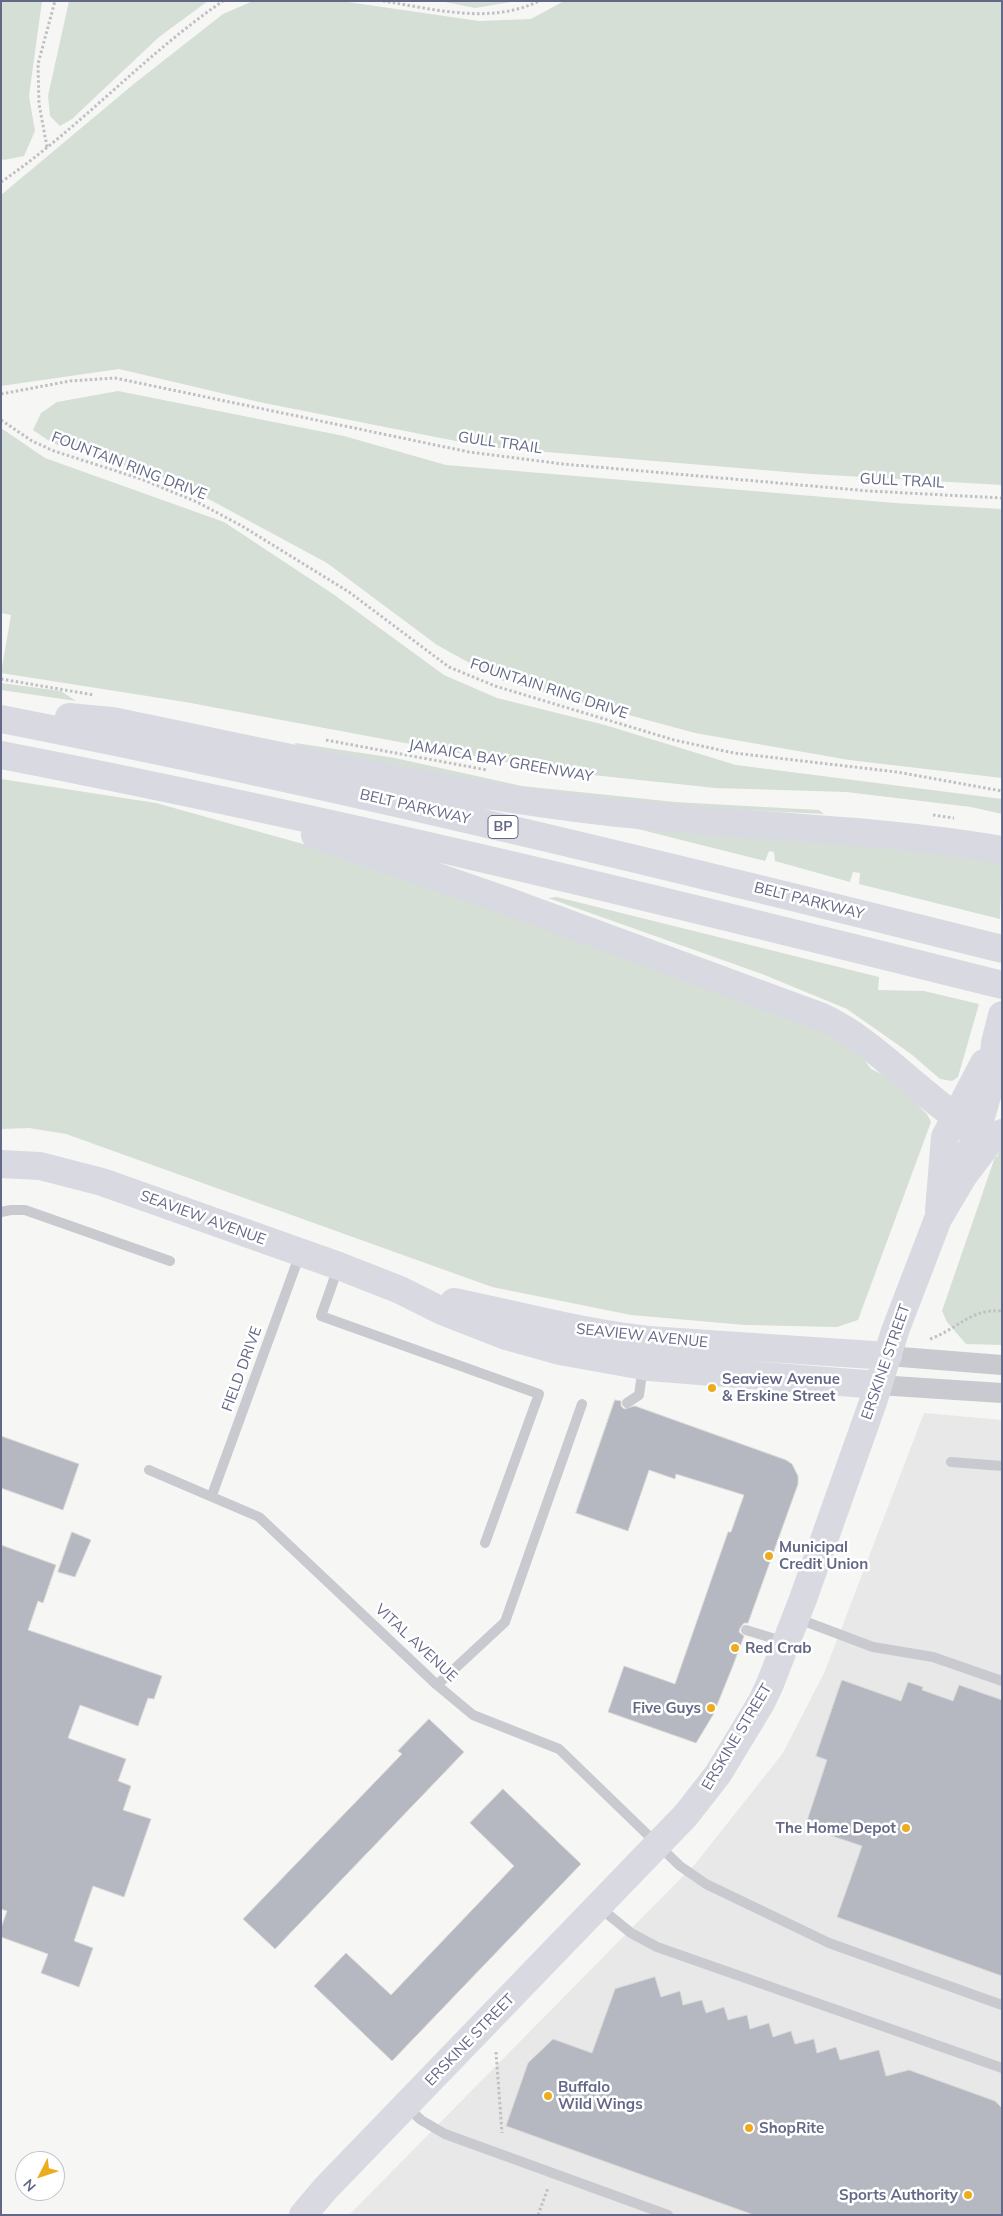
<!DOCTYPE html>
<html>
<head>
<meta charset="utf-8">
<style>
	body { margin:0 }
	#map { position:relative; width:1003px; height:2216px; overflow:hidden; background:#f6f7f4; font-family:Mulish,sans-serif }
	canvas { display:block }
	.frame { position:absolute; inset:0; border:2px solid #646887; pointer-events:none }
	.north { position:absolute; left:15px; top:2151px; width:50px; height:50px; box-sizing:border-box; background:#fff; border:1px solid #c1c3cf; border-radius:50%; rotate:229deg; font-size:14px; font-weight:700; line-height:20px; text-align:center; color:#646887 }
	.north::after { content:''; display:block; margin:auto; width:18px; height:22px; background:#edab1e; clip-path:polygon(50% 0,100% 100%,50% 72%,0 100%) }
</style>
</head>
<body>
<div id="map">
<canvas width="1003" height="2216"></canvas>
<div class="frame"></div>
<div class="north">N</div>
</div>
<script>
const context = document.querySelector('canvas').getContext('2d');
context.lineJoin = 'round';
function fillPath(path, color) { context.fillStyle = color; context.fill(path, 'evenodd'); }
function strokePath(path, color, width, dash) { context.strokeStyle = color; context.lineWidth = width; context.lineCap = dash ? 'butt' : 'round'; context.setLineDash(dash || []); context.stroke(path); }
function write(font, color, halo, rows, align = 'center') {
  context.font = font + ' Mulish,sans-serif'; context.lineWidth = 5; context.setLineDash([]); context.textBaseline = 'middle'; context.strokeStyle = halo; context.fillStyle = color; for (const [text, x, y, turn = 0] of rows) {
    context.save(); context.translate(x, y); context.rotate((+turn || 0) * Math.PI / 180); context.textAlign = isNaN(turn) ? turn : align; if (halo) context.strokeText(text, 0, 0); context.fillText(text, 0, 0); context.restore();
  }
}
fillPath(new Path2D(`
	M924,1413L1002,1420V2215H349L696,1863L783,1753L825,1671Z`), '#e7e8e7');
fillPath(new Path2D(`
	M1,1H42L29,96L35,131L24,156L4,160L1,159Z
	M69,1H208L159,37L72,119L60,126L50,116L48,96Z
	M253,1H341L479,21L531,19L564,1H1002V485L811,474L486,447L259,402L119,369L1,386V195L135,83L223,14Z
	M440,1H517L475,8Z
	M118,391L344,436L446,465L895,503L1002,509V778L849,760L695,733L500,680L437,645L327,563L177,482L52,443L33,430L41,413L57,402Z
	M1,428L45,458L224,522L333,594L444,675L497,698L605,725L736,765L1002,799V814L971,807L846,792L715,788L555,771L185,702L1,673L11,615L1,613Z
	M1,683L61,691L76,701L1,690Z
	M295,743L395,758L522,786L675,802L819,810L824,814C745,810 666,807 587,797C489,785 393,764 296,746Z
	M1,779L156,803L357,859L797,1017L861,1055L871,1069L890,1078L927,1114L931,1122L858,1320L837,1327L745,1325L631,1315L492,1287L66,1134L29,1128L1,1129Z
	M594,818L903,847L1002,863L1000,919L859,884L860,873L853,872L850,882L775,861L774,852L769,851L765,861Z
	M557,897L879,977L878,990L924,991L979,1004L958,1077L952,1081L940,1079L911,1054L847,1009L762,974L548,898Z
	M1002,1145V1345L966,1344L947,1322L942,1311L995,1157H997Z`), '#d5dfd6');
const building = new Path2D(`
	M615,1400L621,1401V1406L624,1409L635,1406L786,1460L792,1464L798,1476V1484L748,1623H744L740,1628L739,1632L744,1636L732,1668L713,1715L696,1743L608,1712L624,1666L675,1684L728,1532H731L744,1495L676,1474L675,1479L649,1470L628,1531L576,1513Z
	M1,1436L79,1464L63,1510L1,1488Z
	M72,1532L91,1540L75,1577L58,1572Z
	M1,1545L56,1565L43,1603L38,1601L28,1630L162,1676L154,1699L148,1698L138,1726L80,1705L68,1738L126,1759L118,1781L131,1786L123,1810L151,1819L124,1897L93,1886L74,1941L93,1948L79,1987L41,1973L48,1954L1,1937V1928L7,1911L1,1909Z
	M842,1680L901,1701L908,1682L923,1687L922,1690L953,1701L959,1685L1002,1700V1976L837,1917L862,1846L805,1827L827,1760L816,1756Z
	M429,1719L464,1752L275,1949L243,1919L402,1754L398,1751Z
	M503,1789L581,1864L392,2061L314,1986L346,1953L391,1995L514,1866L470,1823Z
	M655,1977L661,1997L680,1991L683,2005L702,2000L706,2013L724,2007L728,2020L747,2015L750,2029L769,2023L773,2037L791,2031L795,2044L814,2039L817,2053L836,2047L840,2060L879,2050L886,2076L909,2070L995,2101L1002,2108V2215H754L506,2126L528,2063L553,2039L592,2053L615,1989Z`);
fillPath(building, '#b6b8c1');
strokePath(building, '#d8d9d6', 1);
strokePath(new Path2D(`
	M383,1C434,9 490,25 539,1
	M47,147L39,104L38,64L55,1
	M1,182C80,128 144,55 223,1
	M1,394L70,381L115,378L469,452L563,464L869,491L1002,498
	M1,420L32,441L54,451L141,479L197,502L242,526L349,592L449,667L495,686L674,740L734,753L897,772L1002,791
	M1,679L94,695
	M326,740L487,770
	M933,815L954,818
	M930,1339C958,1329 971,1308 1002,1311
	M496,2052L502,2133
	M538,2215L548,2188`), '#c0c0c4', 3, [2.5, 2.5]);
strokePath(new Path2D(`
	M1,1212L11,1210H25L170,1261
	M338,1268L321,1316L539,1394L485,1543
	M627,1403L639,1395L643,1367
	M951,1462L1002,1466
	M149,1470L259,1517L437,1685L473,1715L559,1749L680,1866L706,1884L829,1943L1002,2005
	M212,1495L300,1254
	M796,1618L873,1647L933,1657L1002,1681
	M746,1630L785,1642
	M437,1685L505,1622L582,1404
	M599,1907L631,1933L657,1947L1002,2068
	M407,2107L421,2120L445,2134L668,2215`), '#c9cacf', 10);
strokePath(new Path2D(`
	M888,1356L1002,1365
	M878,1385L1002,1393`), '#c9cacf', 20);
strokePath(new Path2D(`
	M1,1164L40,1166L102,1182L339,1266L400,1290L442,1311L506,1336L560,1351L649,1367L878,1385
	M939,1210L945,1137L984,1063
	M454,1302C519,1315 582,1333 649,1340L888,1356
	M303,2215L325,2189L686,1815L718,1774L761,1703L770,1684L803,1599L873,1402L895,1331L938,1219L964,1175L992,1079L995,1043L1002,1015`), '#d9dae1', 28);
strokePath(new Path2D(`
	M69,717L112,721C275,754 437,792 601,811C734,827 870,827 1002,850
	M1,719C337,785 670,866 1002,949
	M1,755C337,820 670,902 1002,985
	M315,835L507,901L822,1017C873,1041 909,1084 955,1116
	M964,1175L993,1137L1002,1133`), '#d9dae1', 28);
for (const [x, y, r, color] of [
	[712,1388,5,"#edab1e"],
	[769,1556,5,"#edab1e"],
	[735,1648,5,"#edab1e"],
	[711,1708,5,"#edab1e"],
	[906,1828,5,"#edab1e"],
	[548,2096,5,"#edab1e"],
	[749,2128,5,"#edab1e"],
	[968,2195,5,"#edab1e"]
]) { const dot = new Path2D(); dot.arc(x, y, r, 0, 2 * Math.PI); context.fillStyle = color; context.fill(dot); strokePath(dot, '#fff', 2); }
for (const [x, y, w] of [
	[503,827,30]
]) { const box = new Path2D(); box.roundRect(x - w / 2, y - 11.5, w, 23, 4); context.fillStyle = '#fff'; context.fill(box); strokePath(box, '#646887', 1); }
write('bold 14px', '#646887', null, [
	["BP",503,827]
]);
write('15px', '#646887', '#fff', [
	["GULL TRAIL",500,443,8],
	["FOUNTAIN RING DRIVE",129,466,21],
	["GULL TRAIL",902,481,3],
	["FOUNTAIN RING DRIVE",549,689,18],
	["JAMAICA BAY GREENWAY",501,761,10],
	["BELT PARKWAY",415,807,13],
	["BELT PARKWAY",809,901,14],
	["SEAVIEW AVENUE",203,1218,20],
	["SEAVIEW AVENUE",642,1336,6],
	["ERSKINE STREET",886,1362,-71],
	["FIELD DRIVE",242,1369,-70],
	["VITAL AVENUE",416,1643,43],
	["ERSKINE STREET",737,1737,-59],
	["ERSKINE STREET",470,2040,-46]
]);
write('bold 15px', '#646887', '#fff', [
	["Seaview Avenue",722,1379],
	["& Erskine Street",722,1396],
	["Municipal",779,1547],
	["Credit Union",779,1564],
	["Red Crab",745,1648],
	["Five Guys",701,1708,"right"],
	["The Home Depot",896,1828,"right"],
	["Buffalo",558,2087],
	["Wild Wings",558,2104],
	["ShopRite",759,2128],
	["Sports Authority",958,2195,"right"]
], 'left');
</script>
</body>
</html>
